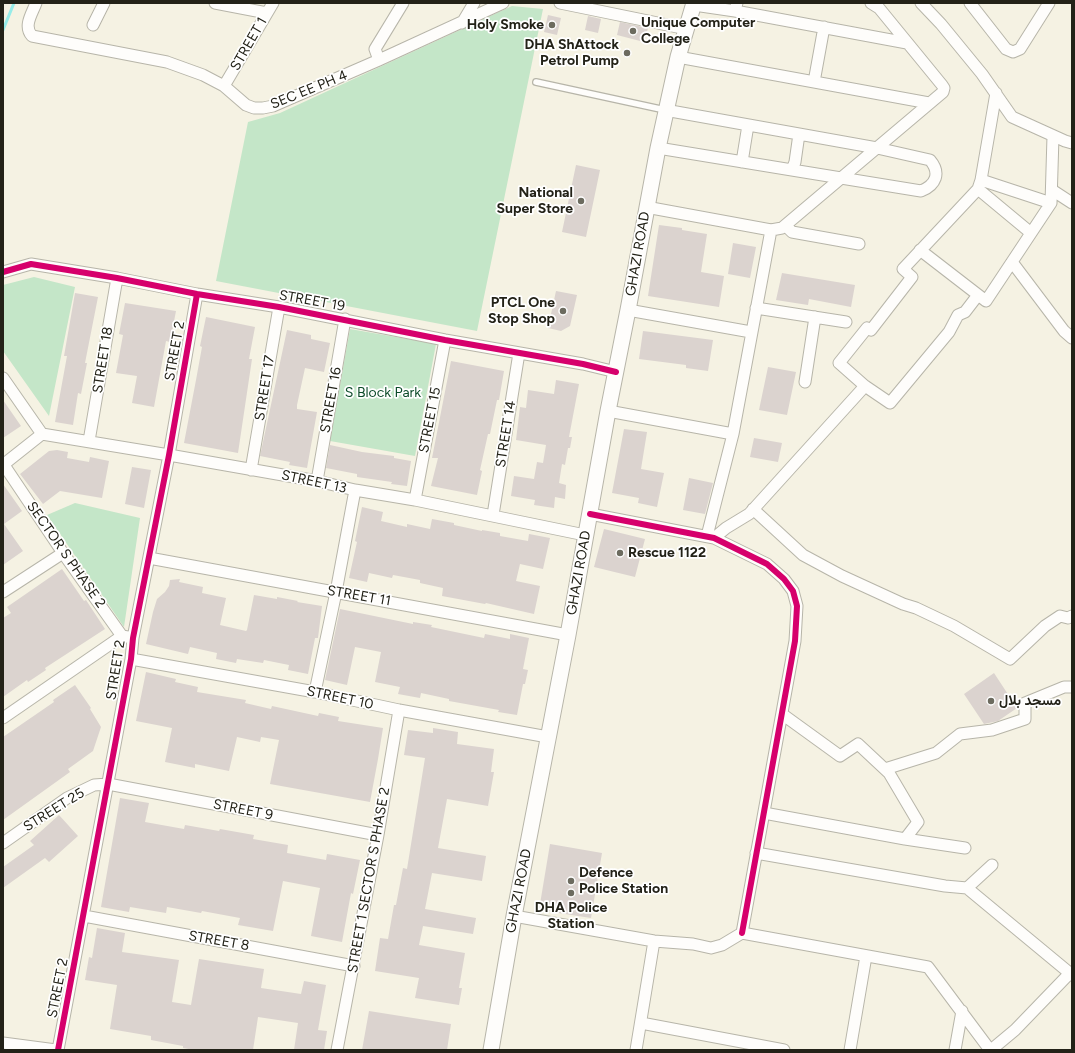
<!DOCTYPE html>
<html>
<head>
<meta charset="utf-8">
<style>
	body { margin:0 }
	#map { position:relative; width:1075px; height:1053px; overflow:hidden; background:#f5f2e3; font-family:Figtree,sans-serif }
	canvas { display:block }
	.frame { position:absolute; inset:0; border:4px solid #232218; pointer-events:none }
</style>
</head>
<body>
<div id="map">
<canvas width="1075" height="1053"></canvas>
<div class="frame"></div>
</div>
<script>
const context = document.querySelector('canvas').getContext('2d');
context.lineJoin = 'round';
function fillPath(path, color) { context.fillStyle = color; context.fill(path, 'evenodd'); }
function strokePath(path, color, width, dash) { context.strokeStyle = color; context.lineWidth = width; context.lineCap = dash ? 'butt' : 'round'; context.setLineDash(dash || []); context.stroke(path); }
function write(font, color, halo, rows, align = 'center') {
  context.font = font + ' Figtree,Vazirmatn,sans-serif'; context.lineWidth = 3.5; context.setLineDash([]); context.textBaseline = 'middle'; context.strokeStyle = halo; context.fillStyle = color; for (const [text, x, y, turn = 0] of rows) {
    context.save(); context.translate(x, y); context.rotate((+turn || 0) * Math.PI / 180); context.textAlign = isNaN(turn) ? turn : align; if (halo) context.strokeText(text, 0, 0); context.fillText(text, 0, 0); context.restore();
  }
}
fillPath(new Path2D(`
	M512,6L543,9L477,331L216,281L248,122L280,113Z
	M34,277L75,287L49,416L3,351V285Z
	M350,329L436,344L415,456L330,441Z
	M75,503L140,518L124,627L47,515Z`), '#c4e6c8');
strokePath(new Path2D(`
	M3,30L14,3`), '#96ece9', 3);
fillPath(new Path2D(`
	M548,15L561,18L557,35L544,32Z
	M588,16L601,19L598,33L585,30Z
	M620,22L648,28L644,42L617,35Z
	M576,165L600,170L586,237L562,232Z
	M659,225L682,228V230L707,234L701,272L724,276L719,307L648,296Z
	M733,243L756,247L750,278L728,274Z
	M782,273L855,285L851,307L809,299L808,305L776,300Z
	M556,291L577,295L570,326L561,331L548,328Z
	M75,293L98,297L85,363H87L81,394L78,393L73,425L55,422L67,356H64Z
	M125,303L176,311L170,342L166,341L154,407L132,403L137,376L116,373L123,335L119,334Z
	M206,317L255,327L249,359H252L238,453L184,443L196,380L202,347L200,346Z
	M287,330L311,335V339L330,343L324,372L305,368L297,405V409L317,412L307,468L289,465L290,462L260,456Z
	M643,331L713,340L708,371L686,368V365L639,359Z
	M451,361L504,371L499,400H497L490,434H488L480,470L482,471L477,495L431,486L438,458H432Z
	M768,367L796,372L787,415L759,410Z
	M556,380L579,384L569,437H572L570,448H568L565,465L562,464L559,483L566,485L565,499L555,497L554,508L534,505L535,500L511,496L514,476L534,479L537,462L543,463L546,445L516,440L520,407L526,408L528,390L554,394Z
	M3,400L21,426L3,438Z
	M624,429L647,432L641,469L664,473L657,507L638,503L639,498L612,493Z
	M754,438L782,443L778,462L750,457Z
	M330,445L362,452L394,456V458L411,461L407,486L391,484L392,482L357,477V474L326,468Z
	M57,450L68,452L67,458L89,462L90,457L109,461L102,498L60,491L43,504L20,474L49,451Z
	M132,467L151,470L144,508L125,504Z
	M689,478L713,483L705,514L683,510Z
	M3,484L22,511L4,524L23,551L3,565Z
	M362,507L383,512L381,521L407,527V524L430,529L432,519L454,523V525L482,531V530L500,533V536L528,541L529,534L550,538L543,569L520,564L516,581L540,586L534,614L486,603L485,604L442,596L443,588L420,583V580L393,575L392,578L369,573L367,582L349,578L357,542L355,541Z
	M604,529L645,539L635,577L594,567Z
	M62,569L84,601L86,600L105,629L45,668L46,670L28,682L27,680L3,697V618L11,613L7,607Z
	M180,579L179,582L203,587L202,593L226,598L220,625L246,631L247,630L254,595L277,599V597L298,601L297,602L322,606L318,638H315L308,674L288,670L289,665L264,660L263,663L237,659L236,663L216,659L217,653L190,647L188,654L146,644L153,612L157,599L165,592L169,586L170,580Z
	M340,609L413,624V622L432,625L431,627L484,638L485,634L510,639V634L529,638L523,669L528,670L525,684H523L517,715L498,712L499,710L449,701V699L421,693L420,698L398,694L400,687L375,682L381,652L355,647L347,685L325,680Z
	M146,672L176,679L175,682L198,687L197,692L246,700L245,703L271,709L272,706L318,716L319,713L339,717L338,721L383,728L378,759L370,802L270,784L279,740L261,737L260,742L237,737L229,771L195,764V768L165,762L172,728L136,721Z
	M994,673L1017,708L998,721L984,724L964,694Z
	M75,685L91,708L90,709L101,727L93,751L68,769L70,772L3,820V737L54,702L53,700Z
	M433,728L458,732L457,744L494,749L491,772H494L488,806L447,799L438,848L486,856L482,881L432,873L425,909L476,918L473,934L423,926L419,945L465,953L459,988H462L459,1005L415,998L419,978L375,971L380,938L388,939L394,905H396L403,868L407,869L425,758L404,755L408,730L433,733Z
	M120,798L149,803L145,822L184,829L185,825L219,831L220,829L254,835L253,839L288,845L287,853L326,860L327,854L360,860L353,894L351,893L342,942L311,936L320,888L283,881L273,931L238,925L240,918L202,911L201,913L167,907L166,913L130,907L129,912L101,907Z
	M59,815L78,836L49,862L45,858L3,888V867L34,845L30,841Z
	M550,844L602,853L591,918L539,910Z
	M97,928L125,933L122,952L179,960L172,1002L191,1005L199,959L264,969L261,988L301,994L304,981L326,985L318,1030L327,1031L324,1050H294L298,1023L258,1017L253,1050H194L183,1048V1046L151,1040V1036L110,1029L117,985L85,980L89,957L92,958Z
	M369,1011L451,1024L447,1050H362Z`), '#dbd3cf');
const lane = new Path2D(`
	M536,82L665,110`);
const street = new Path2D(`
	M36,3C32,14 23,26 32,36L167,62L203,75L224,86L246,105L254,108H263L273,106L379,60L503,3
	M215,3L267,13
	M560,3L687,29
	M737,3L735,11L907,43
	M921,3L941,24L982,74L1012,117L1065,141L1072,143
	M970,3L1006,49L1013,52L1020,49L1049,3
	M694,5L735,11
	M462,23L474,3
	M93,25L104,3
	M678,57L929,103
	M379,60L375,49L403,3
	M814,82L824,27
	M224,86L273,3
	M665,110L877,148L930,160C941,173 936,185 921,191L792,170
	M658,148L792,170L795,162L799,134
	M742,162L748,125
	M981,180L1051,203
	M978,189L1031,233
	M1052,190L1072,203
	M646,207L771,230L782,228L943,92L944,88L942,85L879,8L871,3
	M786,226L792,232L859,244
	M920,250L986,301L1051,203L1053,136
	M1012,262L1064,331L1072,338
	M3,272L31,264L117,278L197,294L279,307L445,340L583,364L616,372
	M978,295L965,312L958,315L949,332L890,403L865,386L839,363L867,328L871,330L912,277L903,269L978,189L981,180L996,93
	M756,308L846,322
	M628,310L751,332
	M3,378L42,434
	M805,382L815,317
	M608,411L733,434
	M42,434L169,455L317,481L355,490L415,500L585,535
	M89,441L117,278
	M3,465L42,434
	M4,465L63,553L122,636L133,638
	M251,470L279,307
	M317,481L345,319
	M415,500L445,340
	M753,509L803,555L842,576L903,604L916,608L954,626L1010,659L1045,626L1060,616L1068,618L1072,616
	M590,514L714,538L767,564L784,579L793,591L797,606L795,641L742,933
	M493,515L519,353
	M707,536L733,434L771,230
	M714,538L726,528L749,514L865,386
	M149,558L568,635
	M3,592L63,553
	M131,659L315,692L399,710L548,737
	M315,692L336,592L355,490
	M3,718L122,636
	M885,769L936,753L960,734L992,730L1025,719V703L1064,687H1072
	M764,813L905,839L918,822L889,773L858,744L840,756L782,714
	M905,839L965,848
	M3,843L67,798L94,785L108,784L378,835
	M756,853L945,886L967,888L1072,975
	M967,888L992,865
	M84,916L354,966
	M514,916L654,941L693,944L711,948L722,945L742,933L928,967L990,1050
	M641,1023L784,1050
	M3,1043L56,1050
	M58,1050L131,659L133,638L169,455L197,294
	M337,1050L378,835L399,710
	M636,1050L654,941
	M850,1050L866,956
	M955,1050L962,1011
	M991,1050L1015,1030L1070,973`);
const secondary = new Path2D(`
	M491,1050L514,916L568,635L608,411L628,310L658,148L678,57L694,3`);
strokePath(lane, '#b7b5a9', 8);
strokePath(street, '#b7b5a9', 13);
strokePath(secondary, '#b7b5a9', 17);
strokePath(lane, '#fefdfb', 5.5);
strokePath(street, '#fefdfb', 11);
strokePath(secondary, '#fefdfb', 15);
strokePath(new Path2D(`
	M3,272L31,264L117,278L197,294L279,307L445,340L583,364L616,372
	M590,514L714,538L767,564L784,579L793,591L797,606L795,641L742,933
	M58,1050L131,659L133,638L169,455L197,294`), '#d6006c', 6);
for (const [x, y, r, color] of [
	[552,25,4,"#6c6b5f"],
	[633,31,4,"#6c6b5f"],
	[627,53,4,"#6c6b5f"],
	[581,201,4,"#6c6b5f"],
	[563,311,4,"#6c6b5f"],
	[620,553,4,"#6c6b5f"],
	[991,701,4,"#6c6b5f"],
	[571,881,4,"#6c6b5f"],
	[571,893,4,"#6c6b5f"]
]) { const dot = new Path2D(); dot.arc(x, y, r, 0, 2 * Math.PI); context.fillStyle = color; context.fill(dot); strokePath(dot, '#fff', 1.5); }
write('bold 14px', '#232218', '#fff', [
	["Unique Computer",641,23],
	["College",641,39],
	["Holy Smoke",544,25,"right"],
	["DHA ShAttock",619,45,"right"],
	["Petrol Pump",619,61,"right"],
	["National",573,193,"right"],
	["Super Store",573,209,"right"],
	["PTCL One",555,303,"right"],
	["Stop Shop",555,319,"right"],
	["Rescue 1122",628,553],
	["مسجد بلال",999,701],
	["Defence",579,873],
	["Police Station",579,889],
	["DHA Police",571,908,"center"],
	["Station",571,924,"center"]
], 'left');
write('14px', '#232218', '#fff', [
	["STREET 1",249,44,-60],
	["SEC EE PH 4",309,90,-22],
	["GHAZI ROAD",638,254,-80],
	["STREET 19",312,301,10],
	["STREET 2",175,351,-80],
	["STREET 18",103,360,-81],
	["STREET 17",265,388,-81],
	["STREET 16",331,400,-80],
	["STREET 15",430,420,-79],
	["STREET 14",506,434,-81],
	["STREET 13",314,482,12],
	["SECTOR S PHASE 2",66,555,55],
	["GHAZI ROAD",579,573,-80],
	["STREET 11",359,596,10],
	["STREET 2",116,670,-81],
	["STREET 10",340,698,12],
	["STREET 25",54,810,-32],
	["STREET 9",243,810,11],
	["STREET 1 SECTOR S PHASE 2",369,880,-80],
	["GHAZI ROAD",519,891,-79],
	["STREET 8",219,941,10],
	["STREET 2",58,988,-79]
]);
write('14px', '#0c4b29', '#fff', [
	["S Block Park",383,393]
]);
</script>
</body>
</html>
